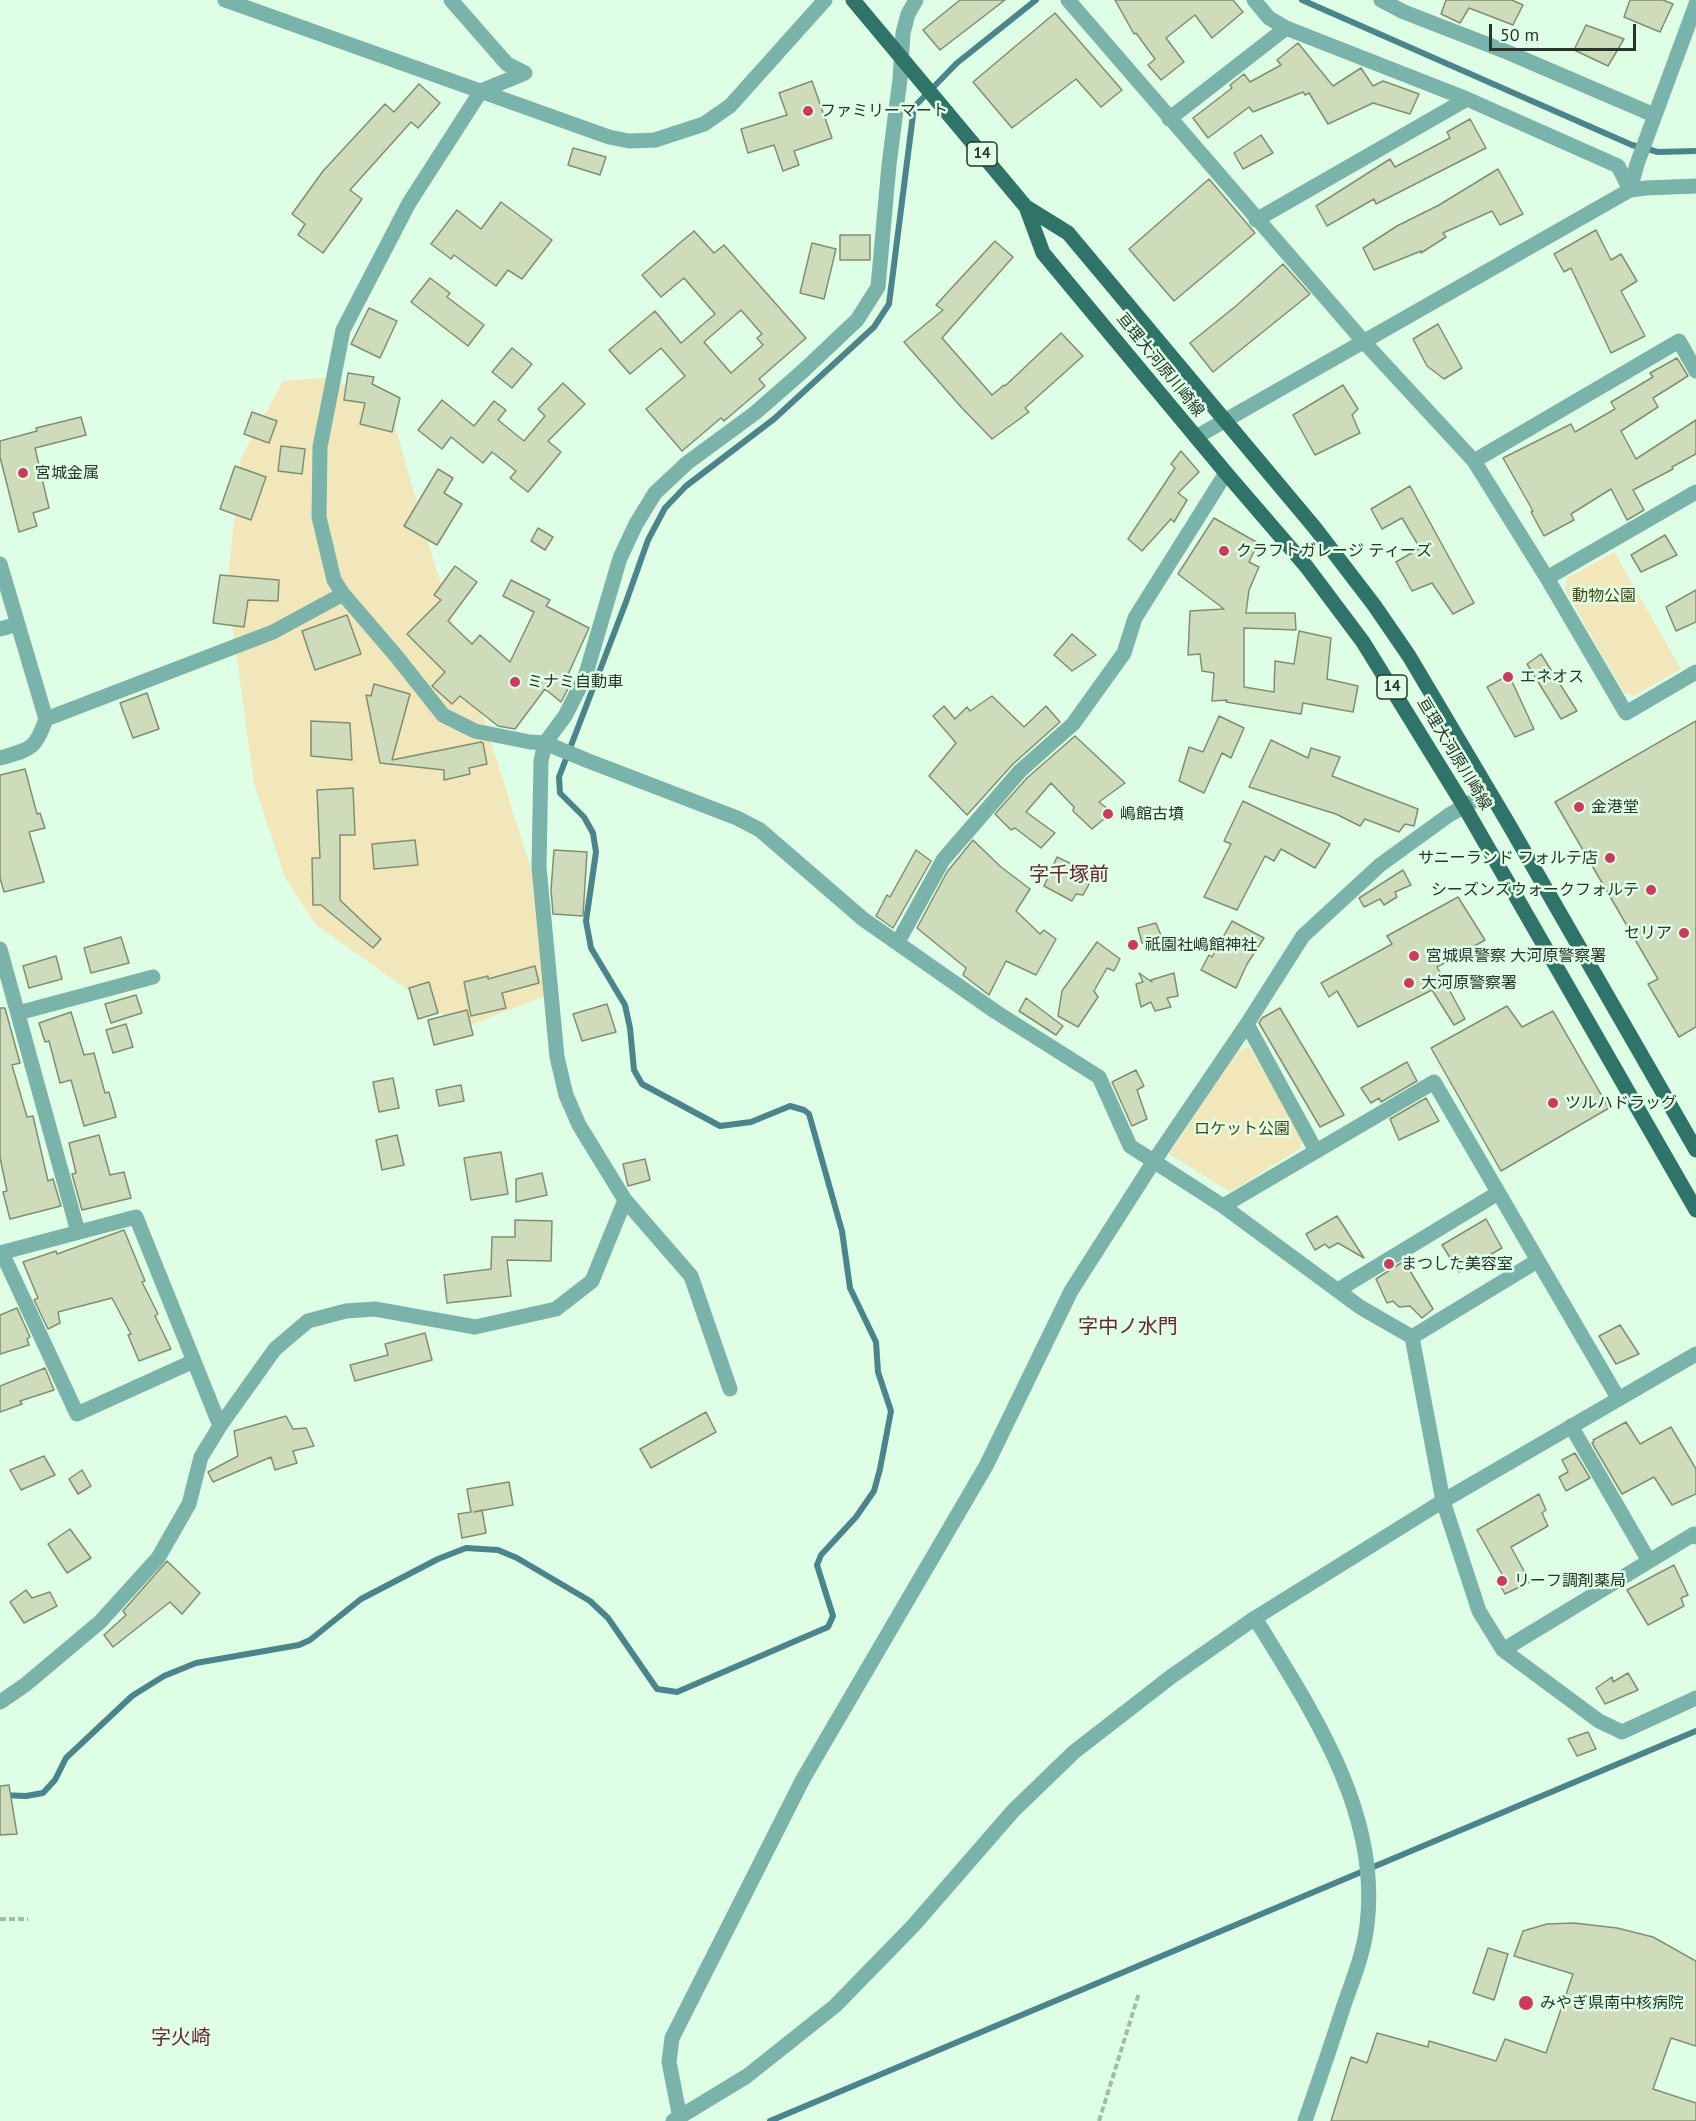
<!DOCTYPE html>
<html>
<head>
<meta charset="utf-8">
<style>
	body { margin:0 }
	#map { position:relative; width:1696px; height:2121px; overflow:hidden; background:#defee6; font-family:"PT Sans",sans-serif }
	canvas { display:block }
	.scale { position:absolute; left:1489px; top:24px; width:147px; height:27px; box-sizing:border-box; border:3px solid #29352c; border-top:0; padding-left:8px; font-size:18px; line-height:21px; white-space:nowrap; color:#29352c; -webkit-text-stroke:4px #defee6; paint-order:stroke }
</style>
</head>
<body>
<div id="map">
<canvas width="1696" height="2121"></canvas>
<div class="scale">50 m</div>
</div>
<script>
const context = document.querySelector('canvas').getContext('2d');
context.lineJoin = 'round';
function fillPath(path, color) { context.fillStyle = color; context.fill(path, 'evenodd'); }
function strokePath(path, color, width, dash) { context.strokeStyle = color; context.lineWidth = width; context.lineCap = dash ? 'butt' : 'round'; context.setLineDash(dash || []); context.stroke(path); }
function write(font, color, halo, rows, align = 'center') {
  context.font = font + ' "PT Sans","Noto Sans JP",sans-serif'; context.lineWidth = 5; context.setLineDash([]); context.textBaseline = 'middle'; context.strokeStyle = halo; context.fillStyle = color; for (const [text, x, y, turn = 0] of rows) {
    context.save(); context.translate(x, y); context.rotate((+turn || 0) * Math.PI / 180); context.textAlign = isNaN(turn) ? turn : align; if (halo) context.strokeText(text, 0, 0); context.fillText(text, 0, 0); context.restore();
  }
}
fillPath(new Path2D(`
	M325,378L387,398L430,549L533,875L551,994L462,1028L316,925L285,878L254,784L227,586L241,458L283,381Z
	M1614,552L1681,669L1634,696L1624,693L1565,590L1567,578Z
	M1249,1047L1302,1136L1301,1148L1230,1192L1169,1154L1238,1050Z`), '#f2e7ba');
strokePath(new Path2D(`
	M1302,0L1632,145L1658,152L1696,151
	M0,1795L26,1796L43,1793L55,1780L66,1758L132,1696L164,1676L196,1663L299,1645L310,1640L361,1599L438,1559L466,1548L498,1550L517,1558L590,1601L608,1618L657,1689L677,1692L828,1627L833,1616L817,1565L821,1555L856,1517L874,1491L880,1469L891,1411L878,1372L876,1342L850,1288L842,1231L809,1114L804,1110L790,1106L751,1122L720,1126L642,1084L634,1070L630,1028L625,1005L591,948L586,921L596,852L593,833L584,817L560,793L559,777L626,602L648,540L665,508L686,486L774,419L874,327L889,304L914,107L957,63L1036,0
	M770,2121L1696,1731`), '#4c848b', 6);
const building = new Path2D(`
	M960,0H1005L940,50L923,30Z
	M1115,0H1233L1243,12L1212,38L1195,15L1166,38L1184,62L1161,80L1148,65L1155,59L1136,33L1134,34Z
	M1446,0H1512L1523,5L1513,25L1469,8L1460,23L1441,14Z
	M1630,0H1663L1673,4L1660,32L1624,17Z
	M1055,13L1122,90L1101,107L1076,79L1012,128L973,82Z
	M1586,25L1624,39L1608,66L1574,50Z
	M1298,43L1333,86L1361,68L1373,86L1383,81L1419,94L1410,114L1373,103L1328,124L1309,93L1305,95L1303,92L1253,112L1249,107L1208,138L1193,118L1232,88L1230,85L1244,74L1250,82L1281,65L1277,60Z
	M812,81L832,138L794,151L799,165L783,171L774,145L748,153L741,129L787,115L779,93Z
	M419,84L440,103L418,128L411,122L350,190L362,199L323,253L298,235L305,224L292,214L323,171L385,104L394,112Z
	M1470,119L1486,148L1376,204L1374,199L1327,226L1316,206L1390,159L1395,167L1450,138L1447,132Z
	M1261,135L1273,153L1243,169L1234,153Z
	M573,148L606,157L600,175L568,165Z
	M1498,169L1523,214L1500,225L1492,211L1443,233L1446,237L1421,253V251L1374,270L1363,248L1397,226L1439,205Z
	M1209,179L1255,233L1174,301L1129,249Z
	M501,202L552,240L522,279L508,270L496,286L454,255L451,259L431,244L457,210L481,229Z
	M1596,230L1611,260L1621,254L1637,281L1621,291L1645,336L1611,353L1571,268L1564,272L1554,254Z
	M694,231L714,253L724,245L806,338L759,379L765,386L724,421L721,418L682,451L646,409L685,376L661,348L630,374L609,350L655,311L681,343L715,314L684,278L661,297L642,275ZM741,310L762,334L757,338L763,345L731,373L704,342Z
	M840,235H870V260H840Z
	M995,241L1013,257L942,338L992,395L1004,385L1005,386L1061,333L1083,356L1025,408L1029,412L992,439L962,408L904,342L943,310L936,305Z
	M812,243L836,249L824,299L800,293Z
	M1283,264L1310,294L1213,372L1190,343L1236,306Z
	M430,278L450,293L447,297L484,325L468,346L411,302Z
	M369,308L397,321L380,358L351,344Z
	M1438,324L1462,368L1444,379L1427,366L1413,339Z
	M512,348L532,364L512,388L492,372Z
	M1677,358L1688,376L1653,398L1658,407L1621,431L1636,459L1696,420V454L1672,467L1673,469L1633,490L1644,510L1627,520L1611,489L1571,514L1574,520L1544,536L1531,512L1533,511L1503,458L1571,424L1575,432L1615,409L1611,402L1653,377L1650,373Z
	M348,373L374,377L372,384L400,398L392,432L360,424L365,403L344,400Z
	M563,383L585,404L548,441L561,452L528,492L510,478L516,471L492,452L483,463L451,437L442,449L418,430L442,400L474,426L494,401L506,410L498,420L524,441L545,416L538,409Z
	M1343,385L1358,409L1352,415L1360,433L1315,455L1293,415Z
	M252,412L277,421L269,443L244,434Z
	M81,417L86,435L35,448L49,508L33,513L37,526L19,532L0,457V441L37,431L36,428Z
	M281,446L305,449L302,474L278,471Z
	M1181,451L1199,472L1178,493L1187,500L1174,522L1171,519L1142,551L1128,539L1175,468L1171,464Z
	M235,466L266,477L251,520L220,509Z
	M438,469L453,478L444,493L462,504L437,545L404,526Z
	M1410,486L1474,603L1453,614L1432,583L1412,591L1396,562L1420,548L1402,518L1382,529L1371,509Z
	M1214,518L1258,543L1249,562L1259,567L1249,590L1246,613H1295L1296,630L1244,628V687L1274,692L1275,661L1294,664L1299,631L1331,638L1327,679L1358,686L1353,712L1303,703L1301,714L1226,702L1227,700L1212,701L1214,673L1202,671L1200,654L1188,655L1190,611L1224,609L1178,574Z
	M538,528L553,537L545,550L531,541Z
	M1665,535L1677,555L1641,572L1631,555Z
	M455,566L477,582L448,621L472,644L480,635L510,662L534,612L503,596L511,580L550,600L546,606L589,628L566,679L571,683L561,702L545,689L515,729L498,726L460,696L452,704L432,686L445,672L407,634L441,600L434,595Z
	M220,575L279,580L278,601L248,600L244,627L213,623Z
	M1696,590V622L1676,631L1666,607Z
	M347,615L361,654L315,670L302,631Z
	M1072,634L1096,655L1072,671L1054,655Z
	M1541,654L1577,711L1561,719L1527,664Z
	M1509,675L1534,729L1515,737L1487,687Z
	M374,684L410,694L392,760L481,742L483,743L487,764L469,768L470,774L444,780V770L380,763L366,695L371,696Z
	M147,693L159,729L133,738L120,703Z
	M992,696L1024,727L1046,706L1060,722L1013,764L967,815L929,776L956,743L933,716L944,706L955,719L967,707L970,711Z
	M1219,716L1244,728L1231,758L1222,753L1204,793L1179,781L1189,747L1203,752Z
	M311,721L350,723L352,760L311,756Z
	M1696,721V1027L1679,1037L1648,984L1658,979L1555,802Z
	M1075,736L1125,783L1099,802L1112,812L1092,829L1073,811L1074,807L1051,783L1026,812L1055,833L1041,848L1015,828L1011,830L995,814L1027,778Z
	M1271,740L1308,758L1311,748L1340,757L1332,776L1418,809L1414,826L1405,824L1399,832L1365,819L1360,826L1336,814L1249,787Z
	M25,769L37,814L40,813L45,828L29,832L44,882L4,892L0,878V775Z
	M353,788L355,835H340V900L381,939L373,948L321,905H313L312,858H320L317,790Z
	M1243,801L1330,844L1315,868L1281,849L1274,861L1265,856L1237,910L1204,897L1231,844L1224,841Z
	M415,840L418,865L374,869L372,844Z
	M973,840L1001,867L1030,889L1016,911L1040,934L1044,930L1056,939L1036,975L1006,961L989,995L963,975L966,968L917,928L947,872Z
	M554,850L587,852L583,916L553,914L551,890Z
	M916,850L931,861L893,928L876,916L887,895L890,897Z
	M1057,857L1086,871L1092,879L1083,895L1076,894L1072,901L1044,886Z
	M1403,870L1411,885L1395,892L1397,897L1384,905L1380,899L1364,907L1359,898Z
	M1458,897L1485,940L1437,967L1465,1019L1454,1025L1432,990L1358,1027L1337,991L1329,997L1321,983L1392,944L1387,936Z
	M1232,921L1264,938L1247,964L1236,988L1201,970L1209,955L1212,957Z
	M1156,923L1162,938L1142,943L1138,928Z
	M121,937L129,963L91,973L84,948Z
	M1097,942L1120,959L1114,971L1107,968L1094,991L1098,997L1078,1027L1058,1016L1062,991Z
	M56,956L62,979L29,988L23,966Z
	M535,966L539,983L502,993L506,1008L471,1016L464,982L488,976V979Z
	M1139,973L1152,982L1151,980L1174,973L1178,996L1167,998L1171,1007L1155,1011L1151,1002L1141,1007L1136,984L1143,982Z
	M429,982L438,1013L418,1019L409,988Z
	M136,995L142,1013L111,1023L105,1004Z
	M1026,998L1063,1026L1056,1035L1019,1011Z
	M607,1004L616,1032L582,1041L573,1014Z
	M1507,1006L1522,1027L1553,1011L1609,1108L1501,1171L1431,1048Z
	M0,1008H5L20,1063L12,1065L27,1117L33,1116L48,1181L53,1179L61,1206L10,1219L3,1192L7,1191L0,1158Z
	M1280,1008L1344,1115L1320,1127L1259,1023L1262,1018Z
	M467,1010L473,1035L434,1045L428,1020Z
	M71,1012L84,1055L94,1053L105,1093L109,1092L116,1117L84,1126L71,1080L60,1083L49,1041L45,1042L39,1023Z
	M126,1024L133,1047L113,1053L106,1030Z
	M1407,1062L1417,1081L1381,1102L1379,1098L1371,1103L1361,1088Z
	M1136,1070L1144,1086L1137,1090L1147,1119L1132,1126L1112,1082Z
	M393,1078L399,1108L379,1112L373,1082Z
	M461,1085L464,1101L439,1106L436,1090Z
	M1426,1098L1439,1121L1399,1140L1390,1119Z
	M99,1135L110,1175L124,1172L131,1198L82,1210L72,1174L76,1173L69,1143Z
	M397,1135L404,1165L382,1170L376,1140Z
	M501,1152L508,1194L471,1200L464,1158Z
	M645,1159L650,1180L628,1186L623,1164Z
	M542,1173L547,1195L516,1202V1179Z
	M1337,1216L1364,1258L1338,1243L1329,1248L1325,1244L1315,1250L1306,1234Z
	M1486,1219L1502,1248L1459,1272L1442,1245Z
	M515,1220L552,1221L551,1261L507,1260L511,1296L447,1303L444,1275L491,1269L492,1237H515Z
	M124,1230L145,1281L142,1282L158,1314L155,1316L171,1349L139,1361L128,1335L131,1334L112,1298L58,1312L60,1323L48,1329L34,1300L38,1298L23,1262L56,1251L57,1254Z
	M1404,1261L1433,1309L1422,1318L1410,1306L1399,1307L1393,1301L1387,1303L1376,1279Z
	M17,1308L30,1337L27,1339L29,1345L0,1354V1315Z
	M1620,1325L1639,1354L1616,1364L1599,1336Z
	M425,1333L432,1360L355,1381L350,1365L388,1355L385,1344Z
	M45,1368L54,1390L20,1401L22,1404L0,1412V1386Z
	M706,1412L716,1432L651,1468L640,1449Z
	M286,1416L293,1429L306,1428L314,1446L293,1451L297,1463L275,1470L271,1457L213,1482L208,1472L238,1456L234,1431Z
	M1626,1422L1640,1444L1671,1427L1696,1469V1494L1672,1505L1654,1477L1622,1494L1592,1443L1594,1442L1593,1440Z
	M1575,1453L1590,1478L1566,1491L1559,1477L1568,1472L1562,1460Z
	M44,1456L55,1475L21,1490L10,1470Z
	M82,1470L91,1486L78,1494L69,1479Z
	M509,1482L513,1505L474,1512L482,1510L486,1533L462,1538L458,1514L471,1512L467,1489Z
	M1539,1494L1546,1510L1542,1513L1548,1526L1511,1547L1530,1582L1505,1594L1497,1580L1503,1576L1477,1530Z
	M70,1529L91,1558L67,1573L48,1544Z
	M167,1561L200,1593L182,1614L170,1602L113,1647L104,1635L126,1615L123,1611Z
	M1674,1565L1688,1595L1681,1598L1684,1606L1648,1625L1627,1590Z
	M26,1590L32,1598L50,1592L57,1606L24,1623L10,1602Z
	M1628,1673L1638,1690L1605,1704L1596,1688L1612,1677L1613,1682Z
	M1588,1732L1596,1749L1577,1756L1568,1739Z
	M9,1785L17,1834L0,1835V1786Z
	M1574,1923L1617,1928L1653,1937L1696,1961V2046L1671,2038L1653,2089L1696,2103V2121H1331L1351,2057L1367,2063L1377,2033L1428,2047L1429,2041L1496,2061L1505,2039L1546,2053L1573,1974L1514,1956L1523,1931L1547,1924Z
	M1488,1948L1508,1954L1494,2000L1473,1993Z`);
fillPath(building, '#cfdcbb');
strokePath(building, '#828e70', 1.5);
strokePath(new Path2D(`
	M0,1919H28
	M1099,2121L1139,1993`), '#a3bca9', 4, [6, 3]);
strokePath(new Path2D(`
	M225,0L609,137L629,141L655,140L704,124L730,106L825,0
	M451,0L507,64L525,73L481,91L409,203L343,330L320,447L319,517L334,580L343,594L397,657L443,715L475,731L530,742L545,743L586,760L737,818L760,830L863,919L996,1012L1099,1077L1130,1146L1223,1206L1360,1307L1412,1337L1443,1501L1479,1611L1503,1650L1599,1721L1622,1732L1696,1698
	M1068,0L1364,342L1474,461L1547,578L1626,713L1696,672
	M1254,0L1269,18L1286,28L1467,99L1618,166L1630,190
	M1381,0L1404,12L1507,52L1654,115
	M1169,119L1286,28
	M1630,190L1637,164L1696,4
	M1256,220L1467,99
	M1474,461L1679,341L1696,371
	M0,564L46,719C35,750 31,749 0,758
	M1547,578L1696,492
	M0,629L18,624
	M46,719L273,632L343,594
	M898,942L943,860L1020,771L1073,724L1124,653L1135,618L1226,473
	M0,949L78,1232
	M18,1013L153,977
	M1247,1024L1316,1151
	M1223,1206L1434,1082L1618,1398
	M0,1253L136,1217L220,1426
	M2,1253L77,1414L194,1361
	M1338,1290L1498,1193
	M1412,1337L1537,1261
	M730,1389L691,1276L625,1200L579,1125L566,1095L557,1057L539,867L541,761L545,743L565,716L585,677L620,558L636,524L655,493L687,463L755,413L803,371L857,320L878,287L889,165L900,79L903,33L908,14L916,0
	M1571,1426L1649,1561
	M1503,1650L1694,1534L1696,1537
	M0,1702L25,1685L100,1622L158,1558L189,1504L201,1457L220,1426L275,1349L308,1321L346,1311L375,1309L475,1327L556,1309L592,1281L625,1200
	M680,2118L669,2062L672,2038L803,1779L986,1466L1071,1291L1154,1161L1247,1024L1303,936L1380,865L1449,815L1489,792`), '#7ab3a9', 15);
strokePath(new Path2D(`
	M1196,437L1630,190L1646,188L1696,186
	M673,2121L747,2076L835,2006L913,1926L1013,1811L1074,1752L1172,1676L1255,1618
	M1305,2121C1318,2083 1331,2046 1343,2008C1352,1982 1364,1953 1367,1925C1381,1812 1311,1710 1255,1618L1443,1501L1696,1354`), '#7ab3a9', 15);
strokePath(new Path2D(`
	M853,0L1026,207L1068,233L1315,528L1374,605L1409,656L1508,823L1696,1150
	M1026,207L1043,253L1226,473L1306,566L1363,642L1464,806L1696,1210`), '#307369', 15);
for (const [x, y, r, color] of [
	[808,111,6,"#ca3b5e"],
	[23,473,6,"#ca3b5e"],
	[1224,551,6,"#ca3b5e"],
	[1508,677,6,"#ca3b5e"],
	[515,682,6,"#ca3b5e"],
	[1579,807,6,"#ca3b5e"],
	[1108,814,6,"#ca3b5e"],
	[1610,858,6,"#ca3b5e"],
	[1651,890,6,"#ca3b5e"],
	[1684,933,6,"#ca3b5e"],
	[1133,945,6,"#ca3b5e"],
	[1414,956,6,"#ca3b5e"],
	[1409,983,6,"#ca3b5e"],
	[1553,1103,6,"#ca3b5e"],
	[1389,1264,6,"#ca3b5e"],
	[1502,1581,6,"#ca3b5e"],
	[1526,2003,8,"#ca3b5e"]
]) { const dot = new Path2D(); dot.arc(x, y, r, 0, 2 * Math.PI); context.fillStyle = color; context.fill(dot); strokePath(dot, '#defee6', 2); }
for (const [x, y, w] of [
	[982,154,30],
	[1392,687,30]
]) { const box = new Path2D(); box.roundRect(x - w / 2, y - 12, w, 24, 4.5); context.fillStyle = '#defee6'; context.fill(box); strokePath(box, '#29352c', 1.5); }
write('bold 15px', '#29352c', null, [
	["14",982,154],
	["14",1392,687]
]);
write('16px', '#29352c', '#defee6', [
	["ファミリーマート",820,111],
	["宮城金属",35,473],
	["クラフトガレージ ティーズ",1236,551],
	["エネオス",1520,677],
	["ミナミ自動車",527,682],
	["金港堂",1591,807],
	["嶋館古墳",1120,814],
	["サニーランド フォルテ店",1598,858,"right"],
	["シーズンズウォークフォルテ",1639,890,"right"],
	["セリア",1672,933,"right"],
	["祇園社嶋館神社",1145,945],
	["宮城県警察 大河原警察署",1426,956],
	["大河原警察署",1421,983],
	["ツルハドラッグ",1565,1103],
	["まつした美容室",1401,1264],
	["リーフ調剤薬局",1514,1581],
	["みやぎ県南中核病院",1540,2003]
], 'left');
write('16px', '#29352c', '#defee6', [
	["亘理大河原川崎線",1160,365,51],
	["亘理大河原川崎線",1454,754,59]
]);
write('16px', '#4b4113', '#defee6', [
	["動物公園",1604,596],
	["ロケット公園",1242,1129]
]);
write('20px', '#682231', '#defee6', [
	["字千塚前",1069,875],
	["字中ノ水門",1128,1327],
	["字火崎",181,2038]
]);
</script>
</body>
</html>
